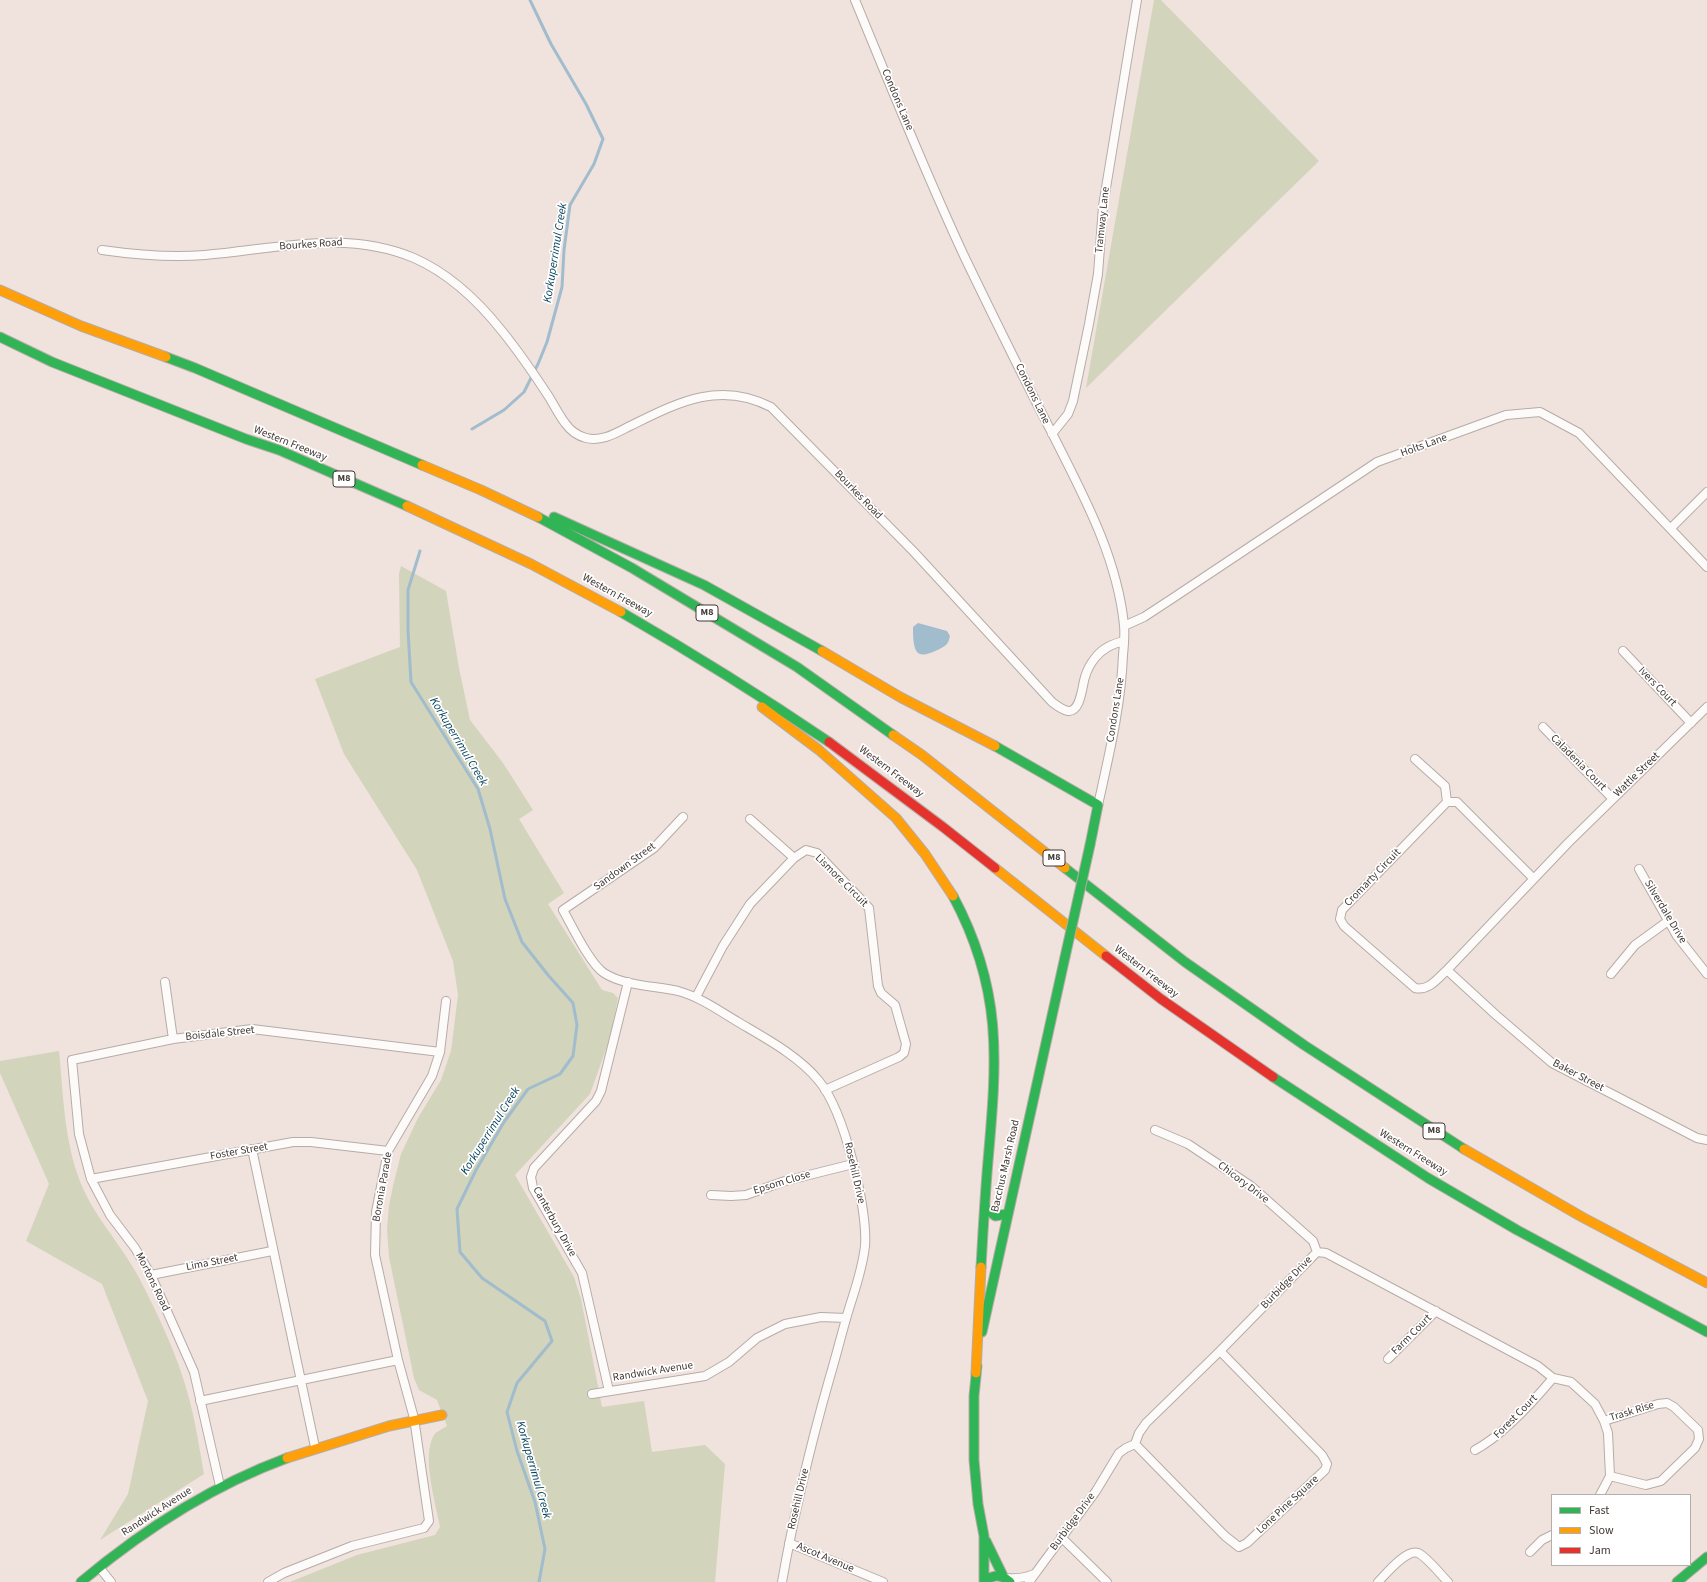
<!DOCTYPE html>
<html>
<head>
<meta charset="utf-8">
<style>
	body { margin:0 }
	#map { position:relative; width:1707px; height:1582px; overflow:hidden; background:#f0e2dc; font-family:"Source Sans 3",sans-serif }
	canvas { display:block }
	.legend { position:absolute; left:1551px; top:1494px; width:140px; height:72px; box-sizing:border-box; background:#fff; border:1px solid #b3afae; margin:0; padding:5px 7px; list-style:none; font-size:12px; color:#423834 }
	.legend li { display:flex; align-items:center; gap:8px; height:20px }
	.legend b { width:20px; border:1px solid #b3afae }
</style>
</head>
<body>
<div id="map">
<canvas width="1707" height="1582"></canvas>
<ul class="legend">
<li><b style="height:5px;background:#30b455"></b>Fast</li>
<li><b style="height:5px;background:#ff9f0a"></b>Slow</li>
<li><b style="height:5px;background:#e5322d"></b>Jam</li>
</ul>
</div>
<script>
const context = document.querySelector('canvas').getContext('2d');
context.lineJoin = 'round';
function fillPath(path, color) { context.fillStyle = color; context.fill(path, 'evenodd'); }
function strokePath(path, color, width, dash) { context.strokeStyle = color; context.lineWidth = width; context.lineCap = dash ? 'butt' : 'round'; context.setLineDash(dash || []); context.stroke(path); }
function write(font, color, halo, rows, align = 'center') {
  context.font = font + ' "Source Sans 3",sans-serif'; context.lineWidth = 3.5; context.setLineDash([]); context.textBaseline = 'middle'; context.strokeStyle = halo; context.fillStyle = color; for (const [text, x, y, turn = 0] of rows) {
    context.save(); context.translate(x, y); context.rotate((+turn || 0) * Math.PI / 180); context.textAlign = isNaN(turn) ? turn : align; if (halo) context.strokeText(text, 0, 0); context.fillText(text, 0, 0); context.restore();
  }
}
fillPath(new Path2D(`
	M1154,0H1161L1319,161L1086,388Z
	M401,566L446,591L459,668L470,720L503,763L533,810L519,819L564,893L548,904L602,990L613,993L618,998L610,1038L590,1094L515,1175L574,1277L581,1299L602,1407L644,1401L652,1452L705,1445L725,1464L715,1582H290L357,1555L435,1535L440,1527C436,1504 421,1456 434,1435C437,1431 443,1429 447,1426L437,1400L419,1390L414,1378L389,1257L387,1229L389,1206L393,1186L401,1154L418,1118L441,1080L451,1051L458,995L453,961L417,870L344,754L315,679L400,647L399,574Z
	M59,1051C63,1091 64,1134 77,1173C89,1211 118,1240 137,1274C155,1308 177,1354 187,1391C195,1418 199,1446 204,1474L100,1540L128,1494L148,1401L102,1284L26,1241L49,1184L0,1073V1061Z`), '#d2d4bc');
fillPath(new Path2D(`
	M918,623L947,631L950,636C949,639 949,642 946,645C941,649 922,659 917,652C913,647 913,634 913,627Z`), '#a1bccd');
strokePath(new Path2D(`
	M472,429L504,410L524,392L538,364L547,342L562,287L564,250L570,205L594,164L603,139L586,104L551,44L530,0
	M420,551L408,590V630L411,682L478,789L490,829L505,899L522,942L548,975L573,1003L577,1025L573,1056L560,1074L528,1089L504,1122L476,1170L457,1209L460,1252L482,1278L545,1321L552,1341L517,1383L507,1412L517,1451L535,1502L545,1549L539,1582`), '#a1bccd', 3);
const street = new Path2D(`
	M855,0C891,87 926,175 966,260C994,318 1023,377 1053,435C1083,495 1117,556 1124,625C1125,635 1124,645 1123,655C1121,706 1109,755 1098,805
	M102,250C137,255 171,258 205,255C276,249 346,229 414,258C448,273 479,302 502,331C519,352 534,374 549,397C554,405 559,415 565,423C570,430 578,436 586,438C602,442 616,433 630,426C677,403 719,380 771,407L914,552L1052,702C1056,705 1062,710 1068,711C1081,712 1082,686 1085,677C1087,670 1091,663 1095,658C1103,648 1112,644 1124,641
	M1052,434L1068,414L1073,401L1089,324L1098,274L1103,206L1137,0
	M1671,528L1707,492
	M1124,626L1144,617L1173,598L1377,462L1506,415L1540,412L1579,433L1707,567
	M1623,651L1691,723
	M1543,727L1613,799
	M1415,759L1445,786L1447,802
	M1447,802L1342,910L1340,919L1344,926L1415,988C1429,991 1437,979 1447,970L1568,843L1707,707
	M1447,802H1457L1533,878
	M683,817L654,848L563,910C572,926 590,964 604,973C624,986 656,986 678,991C700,997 718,1010 738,1022C765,1038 799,1056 819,1081C844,1111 868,1208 865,1246C862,1273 853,1294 846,1319C840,1340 835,1360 829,1380C810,1447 794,1514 782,1582
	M750,819L794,858
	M1639,869L1677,936L1707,974
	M1447,970L1496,1015L1552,1063L1697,1138L1707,1140
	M1611,974L1635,945L1668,921
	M165,982L173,1039
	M696,997L723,946L750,904L794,858L806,850L817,853L869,908L878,986L881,993L895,1005L906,1044L904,1053L899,1057L825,1090
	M1155,1130L1188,1144L1251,1186L1313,1241L1317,1252
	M252,1149L315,1447
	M91,1179L293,1142H311L388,1151
	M711,1195L731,1196L746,1195L785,1181L853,1164
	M1317,1252L1326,1253L1538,1366L1553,1378L1571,1382L1595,1404L1604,1421L1608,1433L1610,1476L1600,1495
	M151,1275L272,1251
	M1388,1359L1436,1311
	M398,1360L375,1255L376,1212L388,1151L432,1076L440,1052L446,1001
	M609,1391L582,1273L533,1188L531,1177L534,1168L596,1101L601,1091L628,982
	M592,1394L705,1376L729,1362L757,1338L785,1324L821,1317L846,1318
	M200,1401L398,1360L414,1418L429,1521L424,1528L352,1546L284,1573L268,1582
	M1604,1421L1658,1404L1667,1403L1674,1407L1698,1430L1699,1439L1695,1448L1661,1481L1646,1485L1610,1476
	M1135,1444L1225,1536L1239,1547L1247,1543L1325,1470L1327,1464L1322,1455L1220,1351
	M1475,1450C1503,1435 1532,1403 1553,1378
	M220,1486L194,1372L151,1275L135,1248L110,1215L91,1179L79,1134L72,1060L173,1039L252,1029L440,1052
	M1061,1537L1107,1582
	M789,1543L883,1582
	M1530,1552L1542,1540L1552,1535
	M99,1567L111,1582
	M1006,1578C1017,1579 1025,1578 1034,1574
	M1029,1582L1096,1491L1119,1453L1126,1448L1135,1444L1139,1433L1146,1423L1220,1351L1317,1252
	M1378,1582C1386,1574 1406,1549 1418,1553C1427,1557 1440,1574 1448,1582`);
const fast = new Path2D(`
	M0,337L52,362L246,439L279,450L407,506
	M166,357L195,368L422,465
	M538,517L632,568L797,667L893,735
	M554,517L704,585L822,651
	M621,612C692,653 761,696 829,742
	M995,746L1098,805
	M1090,845L1098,805
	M1065,868L1185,962L1304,1045L1464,1149
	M953,896C1003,989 997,1059 988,1161C985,1196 983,1231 981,1267
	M1273,1077L1428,1178L1517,1230L1707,1332
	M986,1208L995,1216L1007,1214
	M982,1332L1065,957
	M977,1366L974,1396V1460L978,1504L984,1536V1581
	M986,1541L1003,1576
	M81,1582C143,1530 211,1486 287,1458
	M984,1582C993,1574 1001,1574 1010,1582
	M1677,1582L1707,1557`);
const slow = new Path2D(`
	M0,290L81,326L166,357
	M422,465L481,490L538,517
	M407,506L531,564L621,612
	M822,651L900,697L995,746
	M762,707L819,750L896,818L925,854L953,896
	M893,735L922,755L1065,868
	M995,868L1106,956
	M1464,1149L1582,1217L1707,1283
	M976,1373L981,1267
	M287,1458L389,1426L442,1415`);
const jam = new Path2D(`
	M829,742L943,827L995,868
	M1106,956L1161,999L1273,1077`);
strokePath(street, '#b6aca7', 10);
strokePath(fast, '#b6aca7', 11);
strokePath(slow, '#b6aca7', 11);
strokePath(jam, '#b6aca7', 11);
strokePath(street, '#fdfbfa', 8);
strokePath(fast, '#30b455', 9);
strokePath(slow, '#ff9f0a', 9);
strokePath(jam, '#e5322d', 9);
const fastBridge = new Path2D(`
	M1065,957L1090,845`);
strokePath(fastBridge, '#b6aca7', 11, []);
strokePath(fastBridge, '#30b455', 9);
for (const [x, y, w] of [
	[344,479,22],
	[707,613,22],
	[1054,858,22],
	[1434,1131,22]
]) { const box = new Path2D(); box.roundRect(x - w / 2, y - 8, w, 16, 3); context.fillStyle = '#fff'; context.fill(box); strokePath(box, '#423834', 1); }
write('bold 10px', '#423834', null, [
	["M8",344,479],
	["M8",707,613],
	["M8",1054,858],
	["M8",1434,1131]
]);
write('11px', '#423834', '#fff', [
	["Condons Lane",897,100,67],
	["Tramway Lane",1103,220,-84],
	["Bourkes Road",311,245,-4],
	["Condons Lane",1032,394,64],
	["Western Freeway",290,444,22],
	["Holts Lane",1424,446,-20],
	["Bourkes Road",858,495,46],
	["Western Freeway",617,596,29],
	["Ivers Court",1657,687,46],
	["Condons Lane",1116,710,-81],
	["Caladenia Court",1578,763,45],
	["Western Freeway",891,772,37],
	["Wattle Street",1637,775,-44],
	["Sandown Street",625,867,-36],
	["Cromarty Circuit",1373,878,-46],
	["Lismore Circuit",841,881,45],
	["Silverdale Drive",1665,912,59],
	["Western Freeway",1146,972,38],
	["Boisdale Street",220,1034,-6],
	["Baker Street",1578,1076,28],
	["Foster Street",239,1152,-10],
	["Western Freeway",1413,1153,32],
	["Bacchus Marsh Road",1006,1166,-77],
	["Rosehill Drive",854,1173,77],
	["Epsom Close",782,1183,-17],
	["Chicory Drive",1243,1183,37],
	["Boronia Parade",383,1187,-80],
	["Canterbury Drive",554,1222,61],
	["Lima Street",212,1263,-11],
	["Mortons Road",152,1282,64],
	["Burbidge Drive",1287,1283,-46],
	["Farm Court",1412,1335,-45],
	["Randwick Avenue",653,1372,-9],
	["Trask Rise",1632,1412,-17],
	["Forest Court",1516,1417,-45],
	["Rosehill Drive",799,1499,-77],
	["Lone Pine Square",1288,1505,-43],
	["Randwick Avenue",157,1512,-33],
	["Burbidge Drive",1073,1522,-54],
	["Ascot Avenue",825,1558,23]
]);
write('italic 12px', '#013f5a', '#fff', [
	["Korkuperrimul Creek",556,253,-81],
	["Korkuperrimul Creek",458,742,59],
	["Korkuperrimul Creek",491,1131,-58],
	["Korkuperrimul Creek",533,1470,74]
]);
</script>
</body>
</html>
